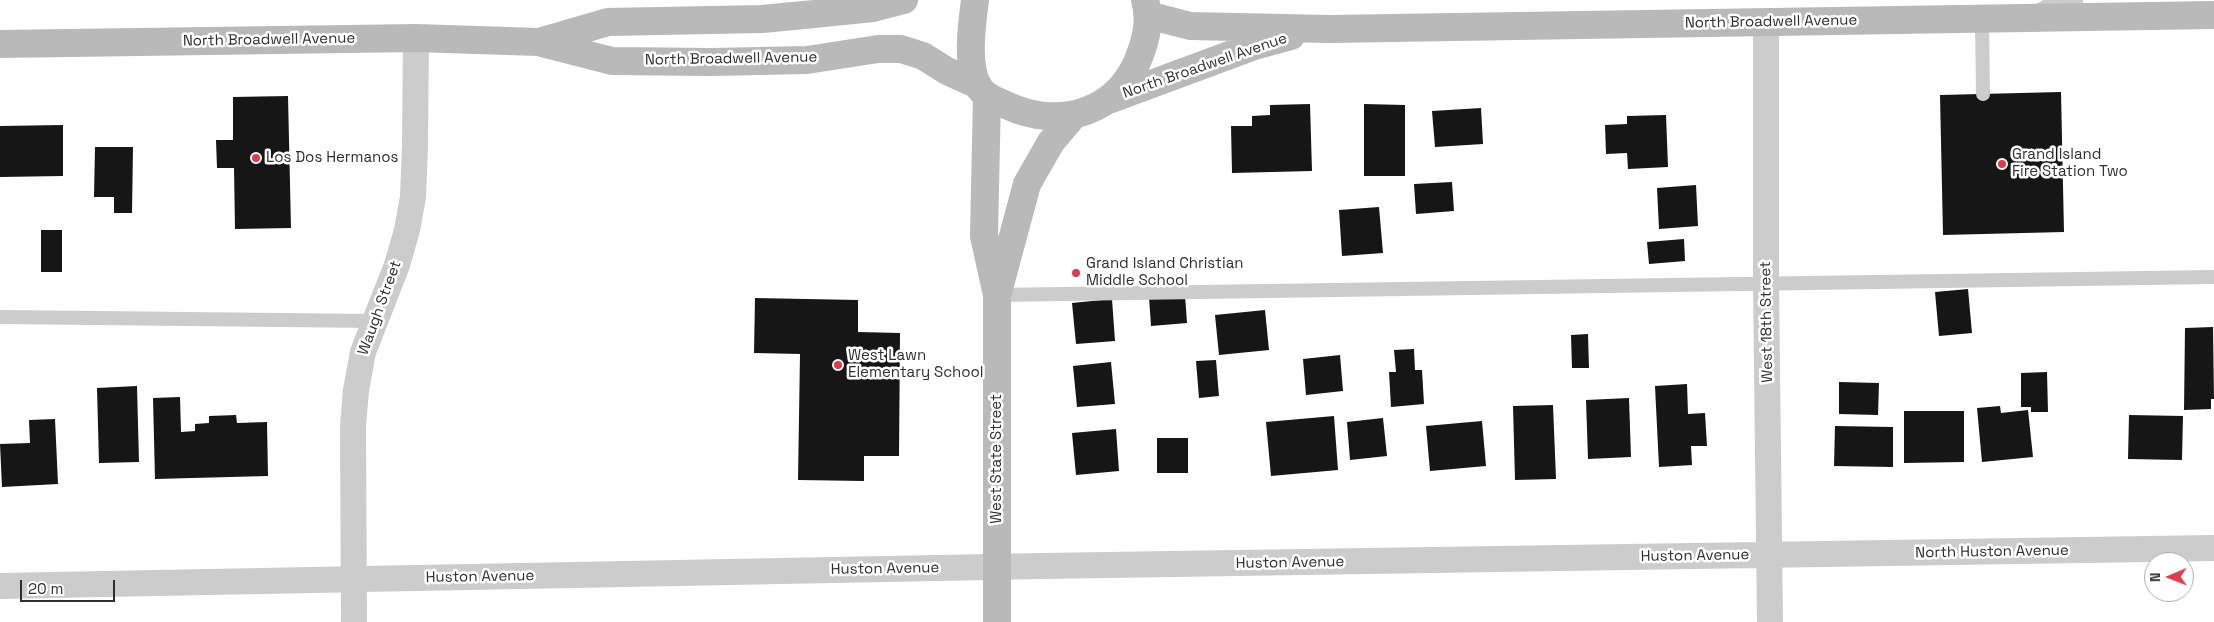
<!DOCTYPE html>
<html>
<head>
<meta charset="utf-8">
<style>
	body { margin:0 }
	#map { position:relative; width:2214px; height:622px; overflow:hidden; background:#fff; font-family:"Space Grotesk",sans-serif }
	canvas { display:block }
	.north { position:absolute; left:2144px; top:552px; width:50px; height:50px; box-sizing:border-box; background:#fff; border:1px solid #acacac; border-radius:50%; rotate:269deg; font-size:14px; font-weight:700; line-height:20px; text-align:center; color:#2f2f2f }
	.north::after { content:''; display:block; margin:auto; width:18px; height:22px; background:#da3d50; clip-path:polygon(50% 0,100% 100%,50% 72%,0 100%) }
	.scale { position:absolute; left:20px; top:580px; width:95px; height:22px; box-sizing:border-box; border:2px solid #2f2f2f; border-top:0; padding-left:6px; font-size:15px; line-height:18px; white-space:nowrap; color:#2f2f2f; -webkit-text-stroke:4px #fff; paint-order:stroke }
</style>
</head>
<body>
<div id="map">
<canvas width="2214" height="622"></canvas>
<div class="north">N</div>
<div class="scale">20 m</div>
</div>
<script>
const context = document.querySelector('canvas').getContext('2d');
context.lineJoin = 'round';
function fillPath(path, color) { context.fillStyle = color; context.fill(path, 'evenodd'); }
function strokePath(path, color, width, dash) { context.strokeStyle = color; context.lineWidth = width; context.lineCap = dash ? 'butt' : 'round'; context.setLineDash(dash || []); context.stroke(path); }
function write(font, color, halo, rows, align = 'center') {
  context.font = font + ' "Space Grotesk",sans-serif'; context.lineWidth = 5; context.setLineDash([]); context.textBaseline = 'middle'; context.strokeStyle = halo; context.fillStyle = color; for (const [text, x, y, turn = 0] of rows) {
    context.save(); context.translate(x, y); context.rotate((+turn || 0) * Math.PI / 180); context.textAlign = isNaN(turn) ? turn : align; if (halo) context.strokeText(text, 0, 0); context.fillText(text, 0, 0); context.restore();
  }
}
fillPath(new Path2D(`
	M2061,92L2064,232L1943,235L1940,95Z
	M288,96L291,228L235,229L234,168H217L216,140H233V97Z
	M1310,104L1312,171L1232,173L1231,126H1252V116L1270,115V105Z
	M1364,104L1405,105V176H1364Z
	M1481,108L1483,144L1435,147L1432,111Z
	M1666,115L1668,167L1628,169L1627,153L1606,154L1605,125L1627,124V116Z
	M63,125V176L0,177V126Z
	M95,147H133L132,213H114V197H94Z
	M1452,182L1454,211L1416,214L1414,184Z
	M1696,185L1698,226L1659,229L1657,188Z
	M1379,207L1383,253L1342,256L1339,210Z
	M41,230H62V272H41Z
	M1684,239L1685,261L1649,264L1647,242Z
	M1968,289L1972,333L1939,336L1935,292Z
	M1185,295L1187,323L1151,326L1149,297Z
	M755,298L858,300V332L900,333L899,456H864V481L798,480L800,354L754,353Z
	M1112,299L1115,341L1076,344L1072,303Z
	M1265,310L1269,350L1219,355L1215,315Z
	M2213,327L2214,399H2211V409L2184,410L2185,328Z
	M1588,334L1589,368H1572L1571,335Z
	M1414,349L1415,370H1422L1424,404L1391,407L1389,372H1396L1394,350Z
	M1340,355L1343,391L1306,395L1303,359Z
	M1216,360L1219,396L1199,398L1196,361Z
	M1111,362L1115,404L1077,407L1073,366Z
	M2047,372L2048,412H2031V407H2021V373Z
	M1839,382L1879,383L1878,415L1839,414Z
	M1687,384L1688,414L1705,413L1707,446H1691L1692,465L1659,467L1655,386Z
	M137,386L139,462L99,463L97,388Z
	M180,397L181,432L195,431V424L209,423V416L236,415L237,423L267,422L268,476L155,479L153,398Z
	M1629,398L1631,457L1588,459L1586,400Z
	M1553,405L1556,479L1515,480L1513,406Z
	M2000,406L2001,413L2028,410L2033,457L1982,462L1977,408Z
	M1904,411H1964V462L1904,463Z
	M2129,415L2183,416L2182,460L2128,459Z
	M1334,416L1338,470L1271,476L1266,422Z
	M1383,418L1387,456L1350,460L1347,422Z
	M55,419L58,484L2,487L0,444L30,443L29,420Z
	M1482,421L1486,466L1430,471L1426,426Z
	M1835,426L1893,427V467L1834,466Z
	M1116,429L1119,471L1076,475L1072,433Z
	M1157,438H1188V473H1157Z`), '#161616');
strokePath(new Path2D(`
	M1982,20L1983,94
	M997,295L2214,277
	M0,317L375,321`), '#ccc', 14);
strokePath(new Path2D(`
	M2036,19L2070,0
	M1766,22V283L1770,622
	M0,586L1042,566L2214,548
	M354,622L353,426L356,390L363,352L397,265L407,230L413,197L415,145L416,38`), '#ccc', 26);
strokePath(new Path2D(`
	M975,0C972,23 966,65 978,86C985,97 995,100 1006,105C1061,131 1121,112 1141,52C1147,36 1150,17 1145,0
	M1148,15L1190,26L1329,29L2214,15
	M539,42L608,22L762,19L804,15L873,8L904,0
	M0,44L416,38L538,42L612,61L711,62L807,60L878,49H901L923,56L947,71L978,85
	M987,96L984,236L997,295V622
	M1111,99L1254,46L1291,36
	M998,292L1027,184L1051,142L1074,115`), '#b9b9b9', 28);
for (const [x, y, r, color] of [
	[256,158,5,"#da3d50"],
	[2002,164,5,"#da3d50"],
	[1076,273,5,"#da3d50"],
	[838,365,5,"#da3d50"]
]) { const dot = new Path2D(); dot.arc(x, y, r, 0, 2 * Math.PI); context.fillStyle = color; context.fill(dot); strokePath(dot, '#fff', 2); }
write('15px', '#2f2f2f', '#fff', [
	["North Broadwell Avenue",1771,22,-1],
	["North Broadwell Avenue",269,40,-1],
	["North Broadwell Avenue",731,59,-1],
	["North Broadwell Avenue",1205,66,-19],
	["Waugh Street",380,308,-70],
	["West 18th Street",1767,322,-91],
	["West State Street",997,459,-90],
	["North Huston Avenue",1992,552,-1],
	["Huston Avenue",1695,556,-1],
	["Huston Avenue",1290,563,-1],
	["Huston Avenue",885,569,-1],
	["Huston Avenue",480,577,-1]
]);
write('15px', '#2f2f2f', '#fff', [
	["Grand Island",2012,155],
	["Fire Station Two",2012,172],
	["Los Dos Hermanos",266,158],
	["Grand Island Christian",1086,264],
	["Middle School",1086,281],
	["West Lawn",848,356],
	["Elementary School",848,373]
], 'left');
</script>
</body>
</html>
